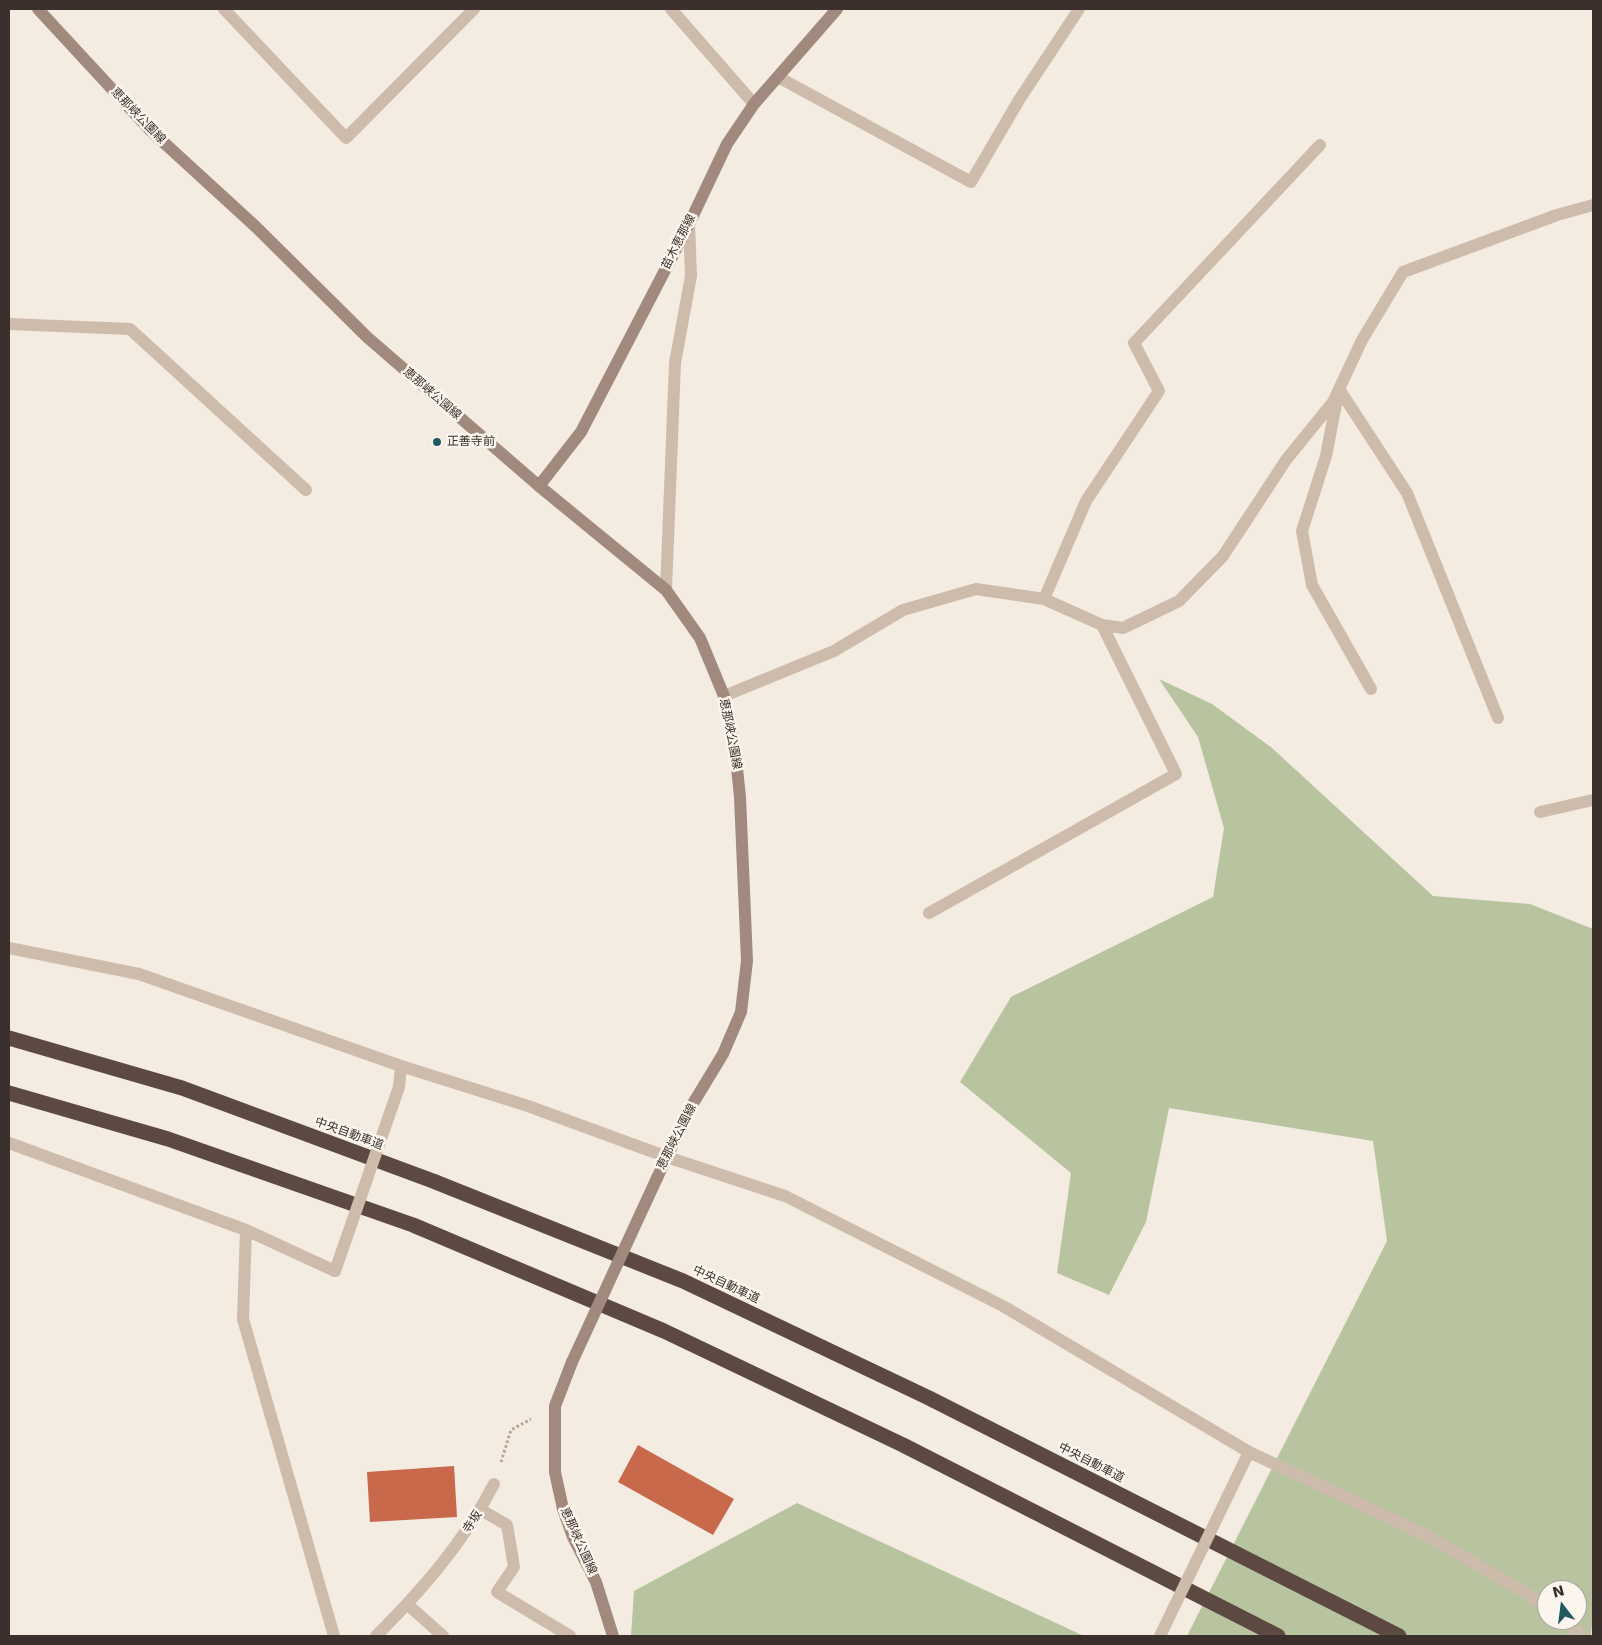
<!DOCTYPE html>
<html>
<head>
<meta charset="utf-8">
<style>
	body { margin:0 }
	#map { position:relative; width:1602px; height:1645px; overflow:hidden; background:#f4ebe1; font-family:"DejaVu Sans",sans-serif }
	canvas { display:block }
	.frame { position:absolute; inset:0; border:10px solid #3b302b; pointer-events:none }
	.north { position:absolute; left:1537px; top:1580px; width:50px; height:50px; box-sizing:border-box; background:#fbf5ee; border:1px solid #aea6a0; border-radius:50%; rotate:345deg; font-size:14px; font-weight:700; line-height:20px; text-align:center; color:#3b302b }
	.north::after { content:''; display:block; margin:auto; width:18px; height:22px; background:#1f5a5e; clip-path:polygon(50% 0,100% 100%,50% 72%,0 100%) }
</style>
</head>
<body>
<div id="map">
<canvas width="1602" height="1645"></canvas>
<div class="frame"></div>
<div class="north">N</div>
</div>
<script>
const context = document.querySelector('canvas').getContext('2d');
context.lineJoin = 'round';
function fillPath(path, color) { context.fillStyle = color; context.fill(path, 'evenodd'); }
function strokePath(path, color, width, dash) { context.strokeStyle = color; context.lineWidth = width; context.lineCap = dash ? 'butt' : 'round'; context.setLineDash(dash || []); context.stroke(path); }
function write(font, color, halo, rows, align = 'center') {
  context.font = font + ' "DejaVu Sans","Noto Sans JP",sans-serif'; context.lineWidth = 5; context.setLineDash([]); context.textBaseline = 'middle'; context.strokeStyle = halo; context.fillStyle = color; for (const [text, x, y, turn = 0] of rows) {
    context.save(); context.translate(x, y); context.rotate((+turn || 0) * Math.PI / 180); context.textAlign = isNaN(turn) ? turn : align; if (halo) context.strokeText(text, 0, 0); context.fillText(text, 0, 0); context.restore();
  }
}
fillPath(new Path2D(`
	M1159,679L1212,704L1272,748L1433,896L1530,904L1593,929V1611L1591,1636H1187L1387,1241L1373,1141L1169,1108L1146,1222L1109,1295L1057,1273L1071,1173L960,1082L1011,997L1213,897L1224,828L1198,737ZM1547,1590H1577V1620H1547Z
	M797,1503L1084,1636H631L634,1591Z`), '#b8c4a0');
fillPath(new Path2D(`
	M638,1445L734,1499L713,1535L618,1482Z
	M454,1466L457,1517L370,1522L367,1472Z`), '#c8694b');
strokePath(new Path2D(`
	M501,1462L511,1430L531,1419`), '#b9a596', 3, [2.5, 2.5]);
strokePath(new Path2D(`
	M9,324L130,329L306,490`), '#cdbbac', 12);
strokePath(new Path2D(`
	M481,1510L507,1525L514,1567L497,1592L570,1636`), '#cdbbac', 12);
strokePath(new Path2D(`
	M224,9L346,138L474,9
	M671,9L754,104
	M778,77L971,182L1019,100L1079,9
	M1339,389L1407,493L1498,718
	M1337,399L1326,456L1302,531L1312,585L1371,689
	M666,590L675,363L691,276L689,224
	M1044,599L1086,501L1159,391L1134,343L1320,145
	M724,696L834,651L903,610L976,589L1044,599L1102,625L1123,628L1179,601L1223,556L1286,460L1333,402L1362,340L1403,272L1557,215L1593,205
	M1540,812L1593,800
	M929,913L1176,774L1102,625
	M9,948L139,974L401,1066L528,1106L667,1157L785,1196L1003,1306L1249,1452L1426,1535L1526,1593L1547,1608
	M399,1087L401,1066
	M9,1143L246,1230L335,1271
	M246,1230L243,1319L334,1636
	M407,1604L443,1636
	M1562,1620L1584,1636
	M376,1636C422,1590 464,1542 494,1484`), '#cdbbac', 12);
strokePath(new Path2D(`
	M38,9L149,129L256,227L367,337L539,486L666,590L700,638L724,696L735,749L740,797L747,961L741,1012L723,1054L689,1110L657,1178
	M539,486L581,432L689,224L727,144L754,104L837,9
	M572,1362L555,1406V1472L563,1509L573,1537L596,1582L613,1636`), '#a18a7d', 12);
strokePath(new Path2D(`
	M9,1038L182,1088L433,1181L683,1281L929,1398L1399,1636
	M9,1093L168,1139L413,1225L664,1331L903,1445L1278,1636`), '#5c4a42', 15);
strokePath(new Path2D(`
	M335,1271L399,1087
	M1160,1636L1249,1452`), '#cdbbac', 12);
strokePath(new Path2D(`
	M572,1362L657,1178`), '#a18a7d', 12);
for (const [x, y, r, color] of [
	[437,442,5,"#1f5a5e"]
]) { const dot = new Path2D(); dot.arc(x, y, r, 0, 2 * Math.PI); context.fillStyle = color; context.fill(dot); strokePath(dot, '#fbf5ee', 2); }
write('12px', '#3b302b', '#fbf5ee', [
	["恵那峡公園線",138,116,46],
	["苗木恵那線",679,242,-63],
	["恵那峡公園線",432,394,41],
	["恵那峡公園線",730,734,79],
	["中央自動車道",349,1134,20],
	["恵那峡公園線",677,1137,-63],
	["中央自動車道",726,1285,25],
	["中央自動車道",1091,1463,27],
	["寺坂",473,1522,-57],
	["恵那峡公園線",578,1541,66]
]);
write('12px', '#3b302b', '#fbf5ee', [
	["正善寺前",447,442]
], 'left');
</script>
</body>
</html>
